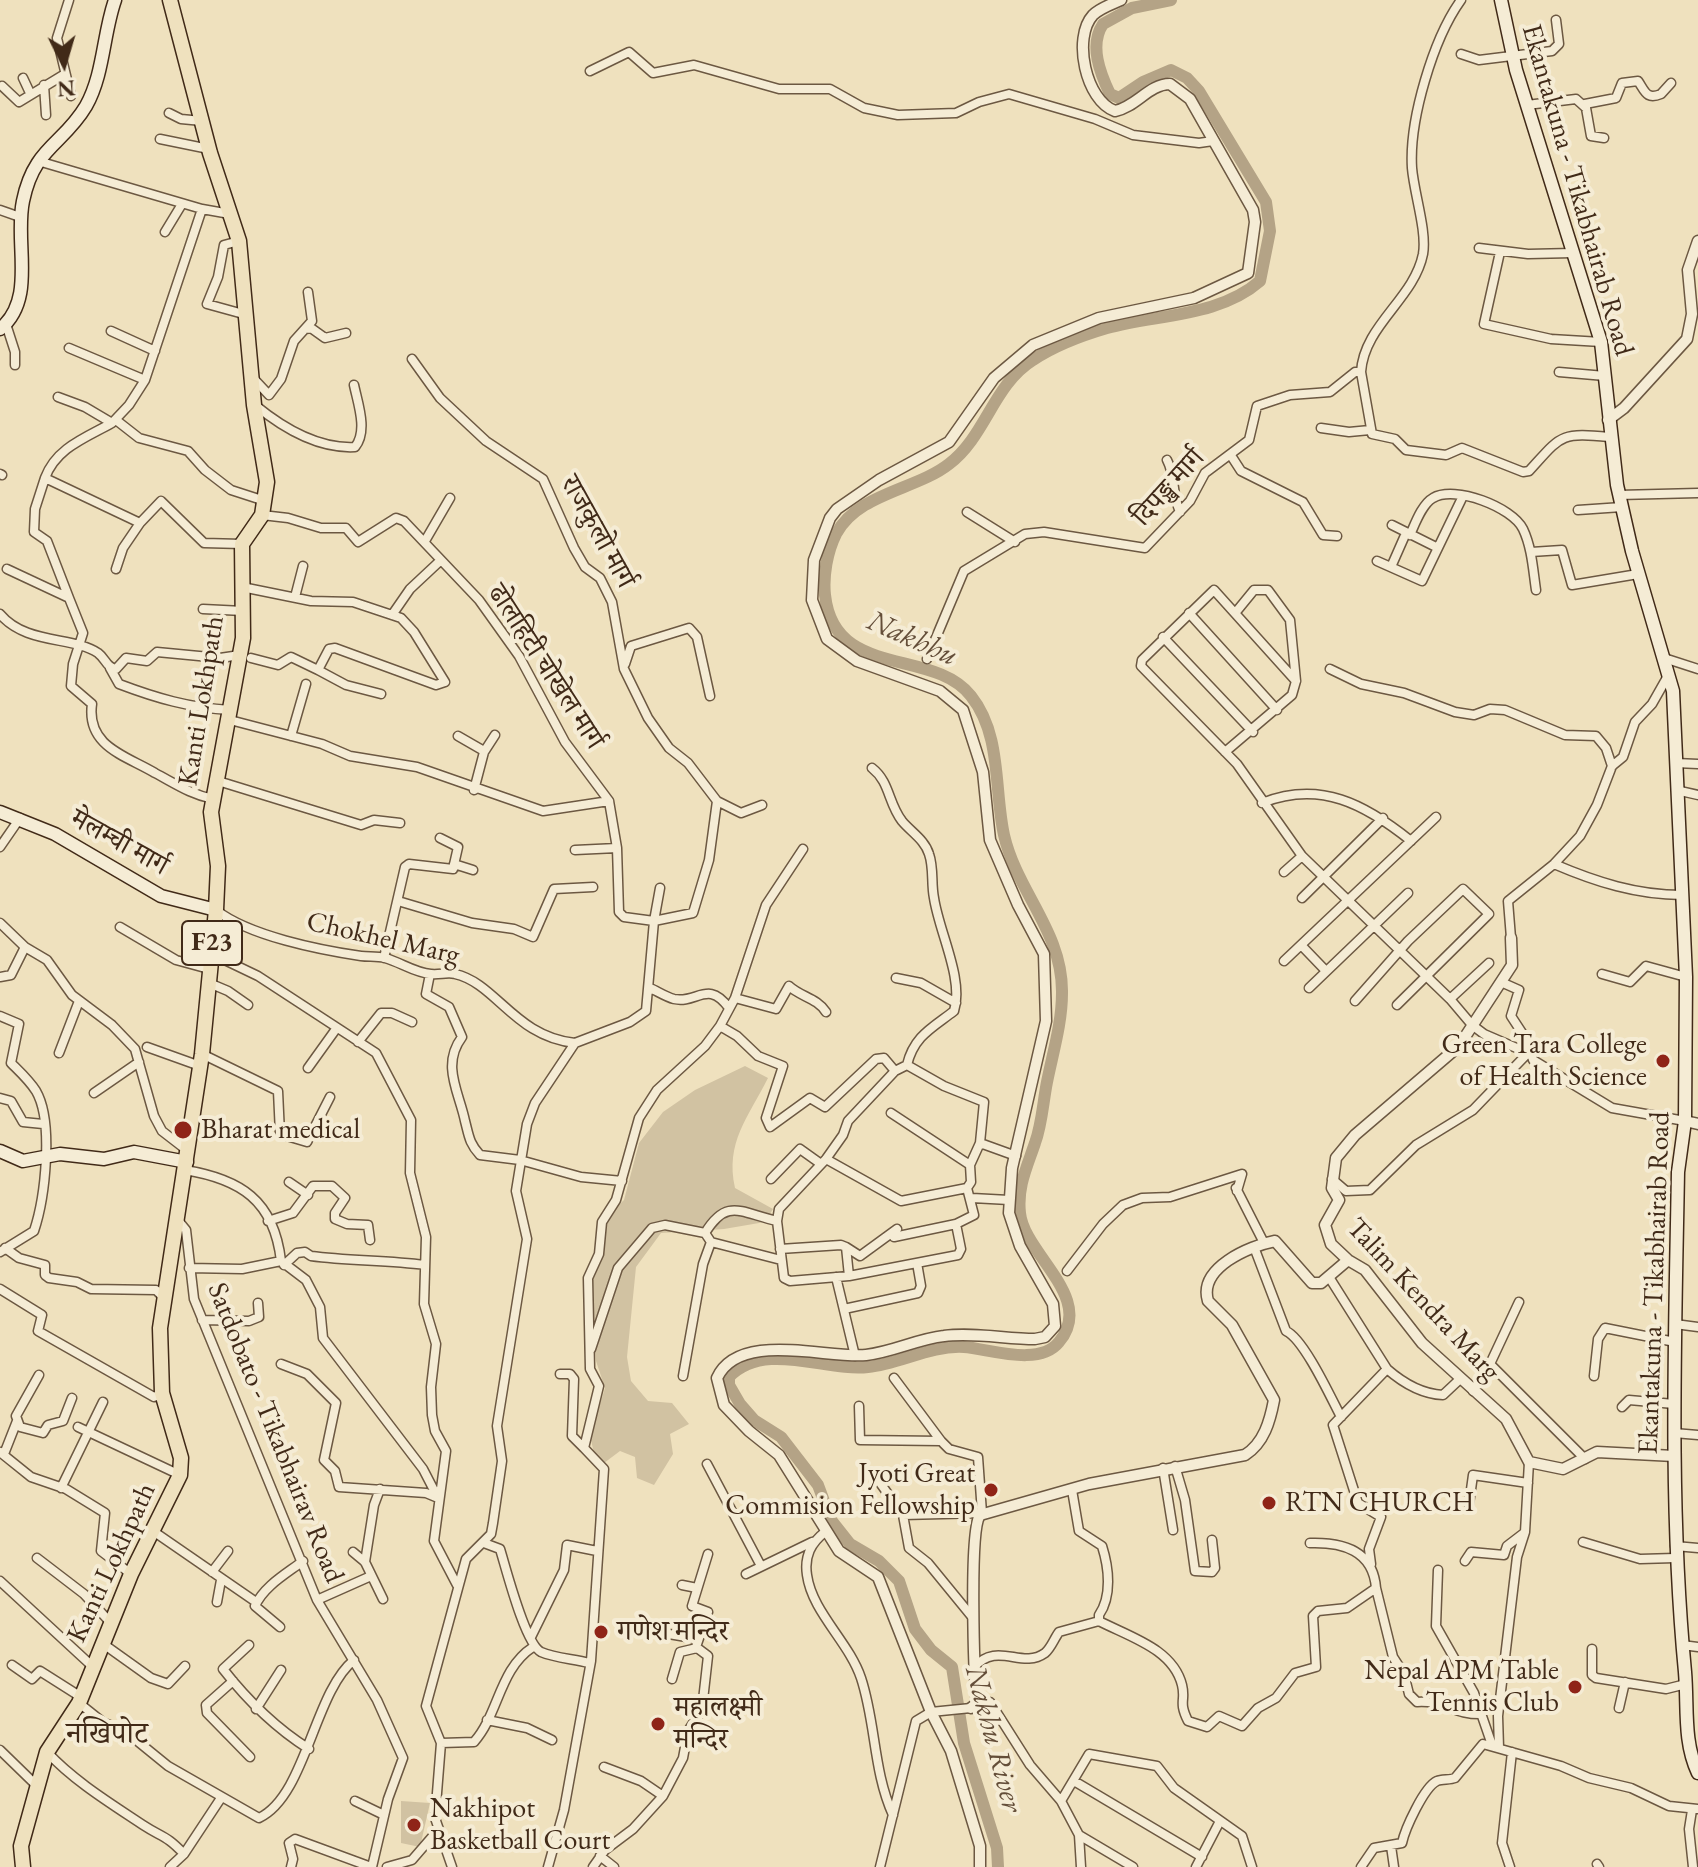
<!DOCTYPE html>
<html>
<head>
<meta charset="utf-8">
<style>
	body { margin:0 }
	#map { position:relative; width:1698px; height:1867px; overflow:hidden; background:#efe1be; font-family:"EB Garamond",serif }
	canvas { display:block }
	.north { position:absolute; left:24px; top:24px; width:80px; height:80px; -webkit-text-stroke:6px #f5ecd5; paint-order:stroke; rotate:175deg; font-size:22px; font-weight:700; line-height:32px; text-align:center; color:#412a18 }
	.north::after { content:''; display:block; margin:auto; width:28px; height:36px; background:#412a18; clip-path:polygon(50% 0,100% 100%,50% 72%,0 100%) }
</style>
</head>
<body>
<div id="map">
<canvas width="1698" height="1867"></canvas>
<div class="north">N</div>
</div>
<script>
const context = document.querySelector('canvas').getContext('2d');
context.lineJoin = 'round';
function fillPath(path, color) { context.fillStyle = color; context.fill(path, 'evenodd'); }
function strokePath(path, color, width, dash) { context.strokeStyle = color; context.lineWidth = width; context.lineCap = dash ? 'butt' : 'round'; context.setLineDash(dash || []); context.stroke(path); }
function write(font, color, halo, rows, align = 'center') {
  context.font = font + ' "EB Garamond","Noto Serif Devanagari",serif'; context.lineWidth = 8; context.setLineDash([]); context.textBaseline = 'middle'; context.strokeStyle = halo; context.fillStyle = color; for (const [text, x, y, turn = 0] of rows) {
    context.save(); context.translate(x, y); context.rotate((+turn || 0) * Math.PI / 180); context.textAlign = isNaN(turn) ? turn : align; if (halo) context.strokeText(text, 0, 0); context.fillText(text, 0, 0); context.restore();
  }
}
fillPath(new Path2D(`
	M745,1066L768,1078C748,1118 725,1142 735,1188L773,1209L765,1222L724,1229L661,1233L636,1267L627,1357L631,1381L648,1401L672,1403L689,1424L670,1434L673,1454L654,1485L637,1478L635,1457L620,1451L604,1463L594,1453L590,1436L605,1388L596,1361L588,1285L605,1218L624,1200L639,1143L663,1112L695,1090Z
	M401,1801L430,1803L420,1847L401,1843Z`), '#d1c2a2');
strokePath(new Path2D(`
	M998,1867L997,1848L964,1743L952,1667L931,1650L915,1629L899,1581L879,1561L850,1544L831,1520L818,1485L781,1437L754,1420L740,1404L729,1385V1377C765,1340 826,1372 868,1367C900,1364 930,1345 964,1347C990,1349 1039,1367 1059,1342C1096,1298 1024,1254 1020,1213C1017,1187 1027,1167 1035,1143C1042,1124 1043,1102 1047,1082C1053,1052 1062,1023 1062,993C1063,932 1017,892 1004,835C994,790 1002,735 971,696C933,647 834,680 825,595C823,576 827,552 836,534C858,493 916,490 949,464C986,436 993,385 1033,360C1054,346 1083,335 1107,328C1157,314 1219,317 1260,281L1270,231L1266,202L1199,91L1187,78L1171,70L1143,82L1119,98L1110,94C1100,73 1089,45 1103,24L1132,8L1171,0`), '#b4a386', 12);
const minor = new Path2D(`
	M69,0L57,38L71,96
	M1461,54L1479,60L1552,51L1559,44L1556,20
	M590,71L629,52L653,73L694,65L779,89H830L864,108L898,115L956,113L979,102L1009,94L1095,119L1133,135L1199,143L1213,141
	M23,78L30,93
	M44,85L46,115
	M2,86L19,102L65,74
	M1585,104L1616,98L1622,83L1638,81C1645,91 1646,100 1661,94L1671,83
	M1527,105L1576,99L1586,108L1591,136L1604,138
	M169,113L181,119L202,121
	M160,139L209,149
	M38,161L202,209
	M0,210L20,217
	M165,232L182,204
	M239,241L224,245L218,277L207,304L247,315
	M1479,248L1528,254L1573,253
	M1500,252L1484,324L1551,339L1601,342
	M6,324L15,352V365
	M305,329L311,328L325,338L346,333
	M111,331L155,351
	M69,348L145,380
	M412,359L440,398L486,441L543,479L574,548L585,567L600,578L612,602L624,669L648,718L669,748L688,763L717,801L741,813L762,805
	M1361,372L1372,434L1395,439L1406,450L1446,455L1462,448L1523,472L1529,471C1561,436 1559,432 1609,437
	M1559,372L1605,376
	M254,379L269,395L281,379L294,341L312,321L308,292
	M255,405C283,428 318,449 355,447C368,431 358,404 354,385
	M116,420L139,438L188,451L205,470L231,490L265,501
	M112,423L129,405L145,380L202,209L230,214
	M1321,428L1349,432L1370,430
	M1230,454L1241,471L1303,502L1323,535L1337,536
	M1167,460C1176,477 1171,491 1180,512
	M0,474L2,475
	M45,478C56,448 85,438 112,423L85,407L58,397
	M1619,495L1698,493
	M1578,510L1622,507
	M967,512L1015,542
	M262,515L288,518L321,528H346L358,542L396,518L404,521L479,600L519,656L565,742L609,801
	M140,523L161,501L204,543L242,544
	M1392,525L1438,548
	M1410,535C1415,524 1422,504 1433,498C1455,485 1512,507 1523,529C1532,548 1533,570 1536,590
	M425,541L450,498
	M1531,552L1562,550L1572,585L1638,574
	M1377,561L1422,581L1463,496
	M1391,567L1406,533
	M7,569L69,598L83,633L73,664L71,686L92,704C86,747 127,756 155,773C176,784 190,794 213,799
	M242,587L311,601L353,602L401,618L414,632L445,682L436,685L335,648L329,649L318,670L291,657L278,665L251,658
	M295,597L303,566
	M69,598L47,541L34,532L35,509L45,478L140,523L123,548L116,569
	M203,609L243,611
	M1189,613L1277,710
	M0,614C26,645 73,636 98,653C106,659 106,667 116,669L126,658L147,661L157,652L220,658L240,655
	M392,615L410,589L441,560
	M1163,637L1253,732
	M1664,658L1698,669
	M927,659L964,571L1025,534L1044,532L1145,548L1190,501L1205,473L1249,440L1257,406L1290,395L1330,392L1355,372H1361C1364,325 1414,299 1423,254C1427,231 1414,193 1412,168C1409,120 1433,39 1461,0
	M625,664L631,646L689,628L697,637L710,696
	M110,668L119,684C156,698 190,708 230,710
	M1330,669L1361,684L1404,693L1455,712L1474,715L1490,709L1505,710L1565,735L1596,736L1606,748L1612,766
	M318,670L346,685L381,694
	M1296,681L1214,590L1142,660L1141,666L1237,764L1302,856L1450,999L1472,1025L1484,1034L1528,1053L1473,1110L1416,1145L1370,1190L1346,1191L1332,1179
	M230,720L322,744L350,756L417,767L543,811L609,801L617,848L619,912L624,917L654,921L646,1011L630,1022L575,1043L535,1103L527,1124L516,1191L527,1239L497,1426L502,1461L493,1523L491,1534L466,1559L426,1706L441,1743L435,1818L452,1867
	M291,736L306,684
	M458,736L484,751
	M1225,752L1292,695L1296,681L1290,620L1268,590H1254L1236,612
	M1676,763L1698,764
	M872,768C890,782 888,803 902,821C911,832 925,840 929,854C934,868 931,884 934,898C939,932 964,979 954,1011C932,1028 914,1036 907,1065
	M218,781L361,825L374,820L400,823
	M474,790L484,752L495,735
	M1676,790L1698,795
	M1262,803C1320,780 1365,804 1411,841
	M0,847L20,818
	M575,850L617,848
	M454,864L473,870
	M1554,864C1596,882 1637,895 1682,895
	M1284,872L1302,856
	M660,888L654,921L693,913L709,860L717,801
	M1302,898L1383,818
	M398,901L472,923L514,929L533,937L554,889L593,887
	M216,910C249,936 320,950 361,956C369,957 377,956 385,958C400,962 415,973 431,974C439,975 448,972 455,974C496,983 515,1037 575,1043
	M0,923L25,947L47,960L72,995L112,1025L135,1049L154,1116L162,1131L184,1148L189,1147
	M120,927L176,960L209,969
	M1511,938L1508,901L1554,864L1580,836L1597,805L1612,766L1623,757L1635,722L1652,704L1669,674
	M1301,945L1326,971
	M210,953L258,976L376,1053L411,1120L410,1173L426,1237L424,1304L436,1344L431,1387L432,1415L435,1431L446,1451L434,1541L457,1585
	M384,958L405,867L409,864L453,869L458,847L440,838
	M1284,961L1436,817
	M430,974L426,994L449,1007L462,1037C441,1065 459,1092 465,1121C469,1136 469,1143 480,1155L520,1160L581,1177L622,1181
	M1602,974L1630,982L1646,966L1686,977
	M0,977L11,975L25,947
	M896,978L921,983L956,1003
	M1501,982L1519,990L1511,1016L1528,1042L1533,1060L1612,1108L1685,1121
	M209,983L228,991L248,1005
	M650,988C657,991 666,997 674,999C697,1004 708,979 729,1008
	M1309,988L1408,893
	M735,998L776,1009L789,986C801,997 817,998 826,1012
	M1450,999L1489,963
	M1355,1001L1408,941L1463,889L1489,914L1397,1005
	M0,1016L19,1024L11,1063C20,1072 29,1080 36,1091C54,1122 45,1198 34,1231L0,1252
	M720,1026L737,1036L758,1056L783,1066L766,1118L770,1127L810,1098L825,1107L876,1059L884,1058L895,1071L907,1065L944,1086L984,1102L980,1143L1016,1156
	M358,1042L381,1013H392L412,1022
	M147,1047L200,1066
	M59,1053L79,1001
	M202,1054L278,1091L280,1134L307,1142L330,1097
	M308,1068L336,1029
	M895,1071L848,1121L843,1135L826,1159L779,1209L777,1221L784,1278L790,1281L849,1276L958,1255L961,1249L956,1224L974,1215L967,1188L971,1182L970,1165L980,1143
	M94,1093L139,1062
	M0,1098L11,1101L23,1122L43,1124
	M891,1113L970,1165
	M826,1159L901,1201L967,1188
	M185,1170C240,1179 274,1200 281,1261L306,1280L320,1307L323,1338L423,1469L438,1498
	M771,1179L800,1149L821,1164
	M289,1182L308,1195
	M1236,1188L1264,1243
	M972,1198L1009,1200
	M177,1219L186,1230L194,1299L317,1600L377,1700L403,1758L388,1799L372,1867
	M268,1221L293,1213L313,1186H332L345,1198L335,1213V1219L347,1224L368,1225L370,1240
	M705,1233C727,1197 741,1213 777,1221
	M894,1237L956,1224
	M846,1247L860,1256L897,1229
	M1254,1247L1286,1331C1304,1339 1331,1398 1341,1417
	M5,1248L19,1258L45,1265V1275L49,1278L77,1282L91,1289L156,1290L163,1297
	M780,1249L841,1245L846,1247L849,1276
	M284,1265L297,1253L305,1252L311,1256C349,1261 386,1260 425,1265
	M189,1268L242,1269L281,1261
	M1067,1271L1103,1224L1123,1205L1142,1198L1170,1197L1242,1174L1237,1191
	M836,1277L855,1356
	M1329,1277L1387,1369
	M0,1289L42,1315L38,1331L154,1397L162,1393
	M844,1309L918,1293L921,1286L917,1263
	M202,1320L249,1321L259,1317L258,1303
	M1675,1324L1698,1327
	M591,1349L618,1268L652,1228L665,1225L705,1233L711,1242L781,1260
	M281,1364L307,1374L336,1403L324,1460L335,1471L339,1487L426,1493L438,1498
	M1490,1364L1519,1302
	M560,1374H570L574,1379L572,1436L584,1448
	M39,1375L16,1416L20,1427L43,1433L48,1425L63,1421L72,1398
	M683,1376L703,1264L711,1242
	M1594,1376L1598,1339L1605,1328L1675,1342
	M894,1378L941,1441
	M1473,1391L1490,1364L1585,1459
	M859,1406L860,1440L941,1441L949,1449L978,1457L982,1513L903,1515
	M1622,1407L1629,1400L1674,1404
	M78,1427L180,1475
	M1674,1433L1698,1435
	M0,1452L31,1477L66,1489L105,1513L101,1551L131,1574
	M4,1454L17,1421
	M707,1464L761,1566
	M1175,1466L1185,1500L1195,1571L1212,1572L1215,1568L1212,1540
	M1163,1468L1173,1530
	M878,1480L903,1515L909,1548L928,1563L973,1618
	M61,1488L103,1402
	M1072,1490L1079,1531L1102,1546C1109,1568 1112,1596 1099,1615V1621C1130,1637 1173,1649 1182,1685C1186,1701 1178,1701 1188,1721L1207,1727L1219,1716L1242,1726L1258,1708L1276,1698L1295,1673L1316,1667L1313,1616L1318,1611L1347,1608L1376,1588C1373,1550 1342,1542 1310,1543
	M1469,1504L1473,1475L1528,1483
	M153,1531L256,1602
	M825,1532C811,1543 804,1556 807,1575C812,1612 849,1642 861,1678C876,1723 873,1771 893,1815
	M1583,1542L1640,1559L1675,1558
	M484,1543L500,1549C506,1568 525,1644 541,1652C555,1658 574,1659 589,1663
	M1675,1546L1698,1548
	M353,1552L365,1562L383,1599
	M37,1558L84,1594L110,1622
	M1465,1561L1471,1552L1504,1555L1507,1546L1524,1533
	M365,1562L374,1505L380,1489
	M1371,1564L1369,1549L1381,1517L1358,1503L1333,1425L1387,1369C1403,1383 1421,1394 1443,1395L1459,1380
	M1438,1570L1436,1626L1474,1693L1492,1745
	M212,1572L228,1551
	M746,1574L812,1542
	M0,1581L92,1666
	M682,1585L697,1588
	M1376,1588L1393,1657L1404,1674L1409,1694L1417,1702C1443,1700 1454,1715 1482,1714
	M317,1600L371,1576
	M217,1602L221,1580
	M280,1627L255,1606C264,1586 286,1574 303,1561
	M663,1633L698,1639
	M531,1637L564,1570L567,1545L597,1551
	M102,1643L151,1678L168,1684L185,1666
	M249,1645L223,1669C248,1701 274,1727 309,1749
	M1682,1645L1698,1647
	M1592,1649V1675L1596,1678L1666,1689L1686,1684
	M12,1665L32,1679L40,1671L81,1697
	M973,1668C998,1640 1021,1670 1045,1653C1051,1648 1054,1639 1059,1632L1099,1621
	M672,1679L680,1652L697,1648
	M233,1681L206,1705L207,1713L250,1757
	M79,1703L104,1723L125,1731L168,1766L259,1818C306,1796 314,1692 354,1660
	M977,1703L990,1702L1030,1765L1061,1801L1079,1835L1081,1867
	M1619,1708L1625,1682
	M256,1709L281,1670
	M487,1720L527,1728L552,1740
	M441,1743L474,1742C499,1714 499,1669 533,1647
	M1499,1748L1498,1716L1517,1557L1525,1532L1529,1462
	M0,1750L36,1785
	M47,1752C74,1781 110,1803 143,1825C163,1838 166,1835 184,1854
	M604,1767L641,1781L663,1796
	M1074,1781L1202,1857
	M355,1801L384,1815
	M1061,1801L1089,1754L1157,1766L1174,1788L1242,1836L1252,1867
	M1692,1810L1689,1829L1693,1867
	M1079,1835L1133,1867
	M1391,1846L1394,1867
	M600,1856L614,1867
	M1597,1864L1599,1867
	M170,1867L184,1854L221,1798
	M291,1867L293,1859L289,1843L295,1839L371,1867
	M387,1867L412,1860L438,1830
	M548,1867L564,1810L591,1661L604,1469L584,1448L599,1386L590,1369L588,1278L599,1254L602,1222L616,1200L639,1118L657,1090L705,1046L720,1026L735,998L766,905L803,849
	M593,1867L605,1850L633,1829L663,1796L683,1758L688,1731L702,1709L708,1656L696,1647L708,1612L692,1606L708,1554
	M880,1867L916,1721L931,1712L971,1708
	M1196,1867L1220,1821
	M1361,1867L1374,1848L1402,1843C1405,1829 1424,1787 1437,1781C1442,1779 1450,1780 1455,1778L1483,1744L1561,1766L1589,1778L1631,1788L1669,1806L1698,1809
	M1510,1867L1502,1843L1512,1752`);
const tertiary = new Path2D(`
	M1608,420L1624,408L1687,339L1692,314L1688,270L1698,241
	M1511,938L1512,965L1459,1046L1355,1135L1336,1158L1332,1188L1339,1200L1325,1225L1331,1244L1348,1260L1365,1270L1422,1343L1506,1419L1529,1462L1563,1469L1597,1452L1674,1456
	M1685,1121L1698,1124
	M971,1708L977,1703C974,1676 969,1531 980,1515L1089,1484L1245,1455C1264,1443 1270,1421 1274,1400L1232,1325L1208,1301C1198,1268 1249,1246 1275,1241L1312,1283H1321L1348,1260
	M980,1867V1846L951,1751L931,1712L878,1577L839,1551L779,1455L749,1431L724,1405L717,1378C739,1330 827,1359 866,1355C893,1352 917,1339 944,1336C973,1332 1006,1339 1035,1339L1045,1337L1055,1326L1053,1304L1020,1246L1009,1213L1012,1168L1046,1021L1044,954L1018,905L990,840L983,772L963,710L940,691L857,661L827,639L812,600L814,560L830,518L837,509L879,480L949,442L994,378L1033,345L1099,318L1194,298L1248,273L1255,222L1253,210L1190,99L1170,84C1149,84 1136,107 1115,111C1086,101 1072,38 1093,15C1100,8 1112,4 1121,0`);
const secondary = new Path2D(`
	M1501,0L1516,70L1601,342L1617,485L1632,551L1673,691L1686,977L1685,1121L1678,1172C1675,1339 1669,1505 1685,1672C1688,1707 1683,1741 1698,1773
	M0,329C37,299 14,243 23,201C34,147 63,145 86,106C104,74 103,34 115,0
	M0,812L55,834L161,896L216,910
	M0,1151L23,1161L60,1154L104,1159L134,1152L187,1162`);
const primary = new Path2D(`
	M23,1867L21,1846L47,1752L79,1703L131,1574L180,1475L181,1458L162,1393L160,1328L202,1054L216,910L218,866L211,812L243,638L242,544L262,515L267,482L254,405L239,241L210,153L170,0`);
strokePath(minor, '#6c5842', 11);
strokePath(tertiary, '#6c5842', 13);
strokePath(secondary, '#412a18', 15);
strokePath(primary, '#412a18', 17);
strokePath(minor, '#f5ecd5', 8);
strokePath(tertiary, '#f5ecd5', 10);
strokePath(secondary, '#f5ecd5', 12);
strokePath(primary, '#efe1be', 14);
for (const [x, y, r, color] of [
	[1663,1061,8,"#8f2418"],
	[183,1130,10,"#8f2418"],
	[991,1490,8,"#8f2418"],
	[1269,1503,8,"#8f2418"],
	[601,1632,8,"#8f2418"],
	[1575,1687,8,"#8f2418"],
	[658,1724,8,"#8f2418"],
	[414,1825,8,"#8f2418"]
]) { const dot = new Path2D(); dot.arc(x, y, r, 0, 2 * Math.PI); context.fillStyle = color; context.fill(dot); strokePath(dot, '#f5ecd5', 3); }
for (const [x, y, w] of [
	[212,943,60]
]) { const box = new Path2D(); box.roundRect(x - w / 2, y - 22, w, 44, 6); context.fillStyle = '#f5ecd5'; context.fill(box); strokePath(box, '#412a18', 2); }
write('bold 26px', '#412a18', null, [
	["F23",212,943]
]);
write('28px', '#412a18', '#f5ecd5', [
	["Ekantakuna - Tikabhairab Road",1577,190,74],
	["दिपङ्ख मार्ग",1169,488,-48],
	["राजकुलो मार्ग",597,532,61],
	["ढोलहिटी चोखेल मार्ग",545,667,57],
	["Kanti Lokhpath",202,701,-81],
	["मेलम्ची मार्ग",119,843,29],
	["Chokhel Marg",383,939,13],
	["Ekantakuna - Tikabhairab Road",1655,1283,-88],
	["Talim Kendra Marg",1423,1300,47],
	["Satdobato - Tikabhairav Road",275,1433,68],
	["Kanti Lokhpath",112,1563,-65]
]);
write('28px', '#412a18', '#f5ecd5', [
	["Green Tara College",1647,1045,"right"],
	["of Health Science",1647,1077,"right"],
	["Bharat medical",201,1130],
	["Jyoti Great",975,1474,"right"],
	["Commision Fellowship",975,1506,"right"],
	["RTN CHURCH",1285,1503],
	["गणेश मन्दिर",617,1632],
	["Nepal APM Table",1559,1671,"right"],
	["Tennis Club",1559,1703,"right"],
	["महालक्ष्मी",674,1708],
	["मन्दिर",674,1740],
	["Nakhipot",430,1809],
	["Basketball Court",430,1841]
], 'left');
write('italic 30px', '#644e39', '#f5ecd5', [
	["Nakhhu",912,639,24],
	["Nakhu River",993,1739,75]
]);
write('30px', '#412a18', '#f5ecd5', [
	["नखिपोट",107,1735]
]);
</script>
</body>
</html>
